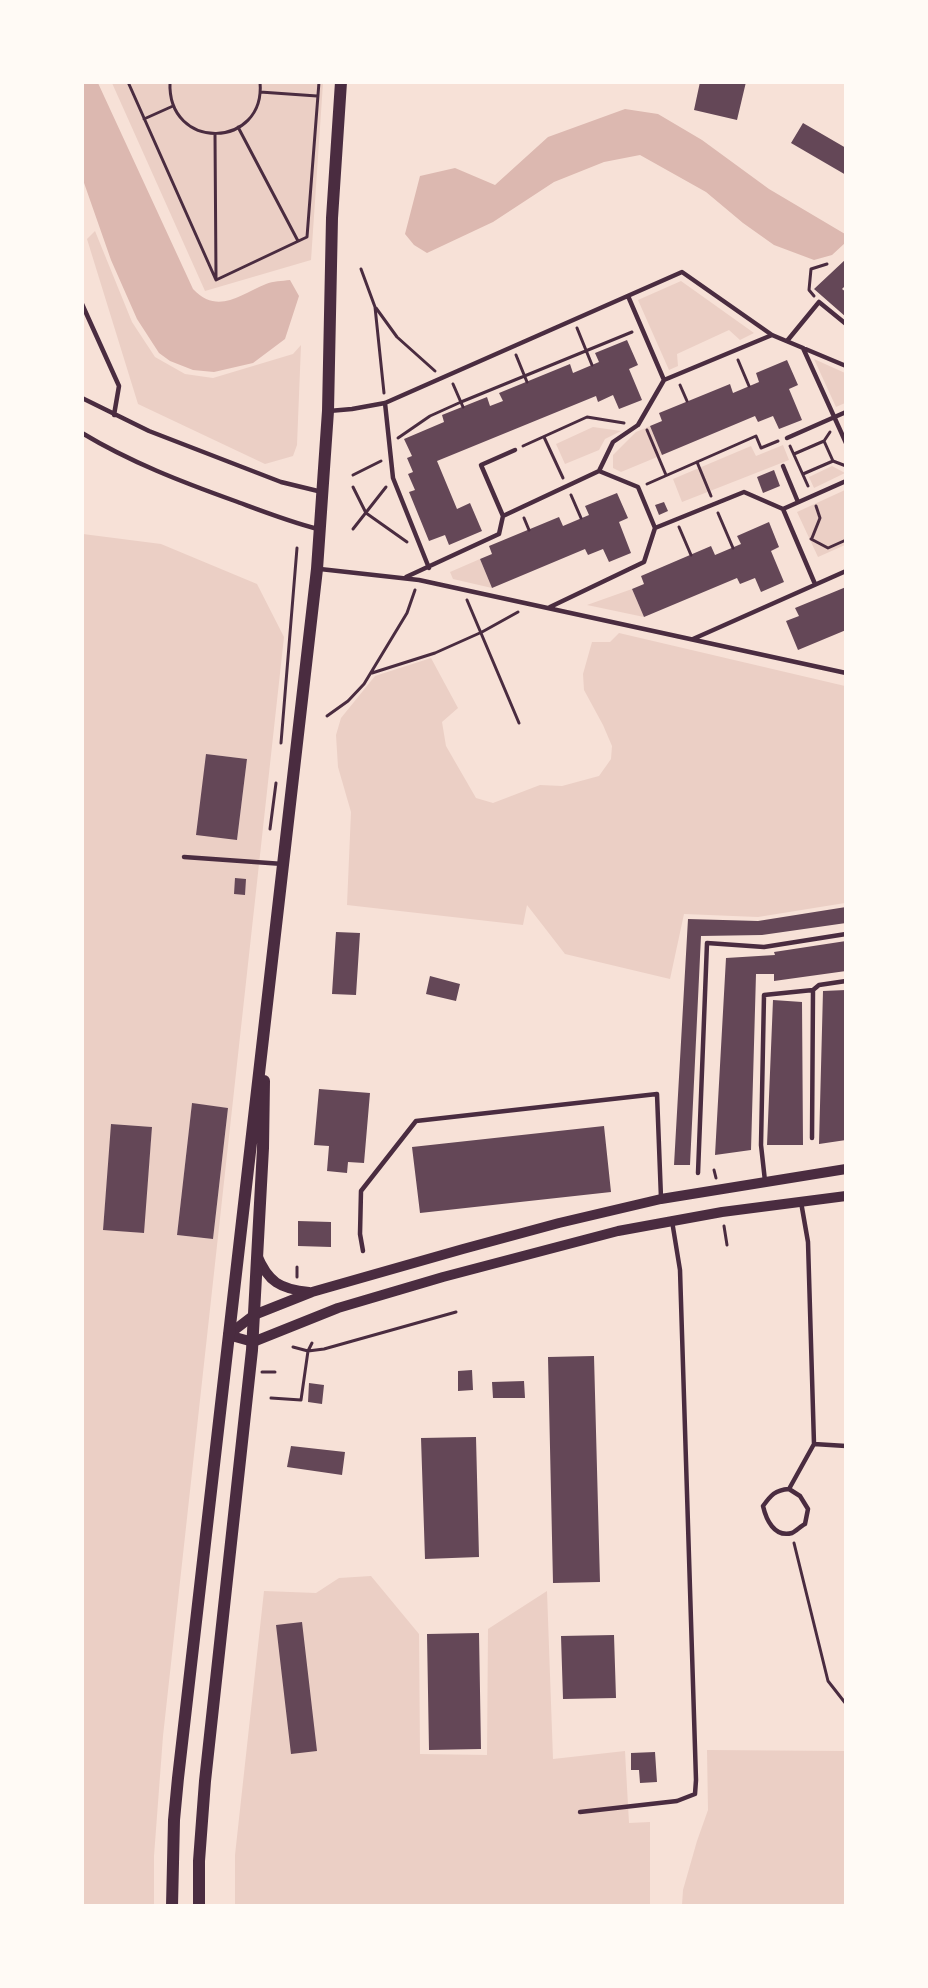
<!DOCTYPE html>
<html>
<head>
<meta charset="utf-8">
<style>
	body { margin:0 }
	#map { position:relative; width:928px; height:1988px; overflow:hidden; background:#f7e1d7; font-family:Lato,sans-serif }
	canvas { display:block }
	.frame { position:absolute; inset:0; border:84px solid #fffaf5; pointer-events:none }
</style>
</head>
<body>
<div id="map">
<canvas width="928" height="1988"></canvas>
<div class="frame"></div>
</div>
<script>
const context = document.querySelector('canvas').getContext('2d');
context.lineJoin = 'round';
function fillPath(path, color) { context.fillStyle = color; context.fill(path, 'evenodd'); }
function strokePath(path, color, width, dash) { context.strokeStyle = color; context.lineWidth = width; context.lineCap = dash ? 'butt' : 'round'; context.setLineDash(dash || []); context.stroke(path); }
fillPath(new Path2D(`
	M112,83H323L311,260L205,291Z
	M95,231L132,322L155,357L185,374L213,378L293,354L301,345L297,445L293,456L265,464L138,404L87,239Z
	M681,281L754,333L740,340L729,330L677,354L678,366L669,370L638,300Z
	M814,359L845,373V403L836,407Z
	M650,426L662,455L621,472L613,468V455L636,432Z
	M593,427L621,431L605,439L599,450L565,464L556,444Z
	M783,445L789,460L682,502L673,479L751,446L756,456Z
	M832,466L845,473L814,488L809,477Z
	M845,490V545L818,557L797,512Z
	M83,534L161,544L257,584L284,637L163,1736L154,1856V1905L83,1906ZM206,754L247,759L237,840ZM192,1104L228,1108L213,1239L177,1235ZM112,1124L152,1127L143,1233L103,1229Z
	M480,559L492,588L453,579L450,572Z
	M632,589L644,617L587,605Z
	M619,633L845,686V903L758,917L684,914L670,979L565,954L527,905L523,925L347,905L351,812L338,767L336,735L341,718L375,676L431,658L458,708L442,722L446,746L476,798L493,803L540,785L562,786L599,776L611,759L612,746L603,725L584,690L583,674L592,642H610Z
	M371,1576L419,1634L420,1754L487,1755L488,1629L547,1591L553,1759L625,1751L629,1823L650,1822V1905L235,1906V1855L264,1591L316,1593L339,1578Z
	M707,1750L845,1751V1905H682L683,1890L697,1841L708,1810Z`), '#ebcfc5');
fillPath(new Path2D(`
	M83,82L98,83L193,289C218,315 239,295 266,284C273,281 282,281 290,280L299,296L285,339L253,363L214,372L193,370L170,361L159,353L137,319L111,260L83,180Z
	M625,109L658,114L702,140L769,189L845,234V243L832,255L814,260L774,245L743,223L706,192L640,155L604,162L554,182L493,222L427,253L414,245L405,234L420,176L455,168L495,185L548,137Z`), '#dcb8b0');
fillPath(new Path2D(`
	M700,82H746L737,120L694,110Z
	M803,123L846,148V175L791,143Z
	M846,259V285L842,289L846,292V317L814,289Z
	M627,340L638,365L629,369L642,400L619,409L613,395L598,402L596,396L437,461L457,509L470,503L482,531L449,545L445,535L429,541L409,492L415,490L408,474L413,472L407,458L412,456L404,439L444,422L442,415L487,397L490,406L503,401L499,393L570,364L573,373L599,362L595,353Z
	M787,360L798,385L789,389L802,420L779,429L773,416L758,422L755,416L662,455L650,426L662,421L659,413L730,384L733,393L759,382L756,373Z
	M774,470L780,486L763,493L757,477Z
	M617,493L628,518L619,522L631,553L609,562L603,549L588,555L585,549L492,588L480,559L492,554L489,546L559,517L563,526L589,515L585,506Z
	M664,502L668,511L659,515L655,505Z
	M769,522L779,547L771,551L784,582L761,592L755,578L740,584L737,578L644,617L632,589L644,584L641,576L711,546L715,555L741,544L737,536Z
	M846,587V630L798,650L786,621L799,616L795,608Z
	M206,754L247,759L237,840L196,835Z
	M235,878L246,879L245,895L234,894Z
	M846,907V923L762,935L701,936L690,1165H674L688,919L758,921Z
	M336,932L360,933L356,995L332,994Z
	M846,941V971L774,981V974H756L751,1150L715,1155L726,958L775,955L774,952Z
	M430,976L460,984L456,1001L426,994Z
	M846,990V1140L819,1144L823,991Z
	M773,1000L802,1002L803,1145H767Z
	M319,1089L370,1093L364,1163L348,1162L347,1173L327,1171L329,1146L314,1145Z
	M192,1103L228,1108L213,1239L177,1235Z
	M111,1124L152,1127L144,1233L103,1230Z
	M604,1126L611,1192L420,1213L412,1147Z
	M298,1221L331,1222V1247L298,1246Z
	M594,1356L600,1582L553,1583L548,1357Z
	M472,1370L473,1390L458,1391V1371Z
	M524,1381L525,1398H493L492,1382Z
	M309,1383L324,1385L322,1404L308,1402Z
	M476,1437L479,1557L425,1559L421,1438Z
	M291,1446L345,1452L342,1475L287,1467Z
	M302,1622L317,1751L291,1754L276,1625Z
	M479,1633L481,1749L429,1750L427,1634Z
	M614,1635L616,1698L563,1699L561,1636Z
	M655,1752L657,1782L640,1783L639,1770H631V1753Z`), '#644757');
strokePath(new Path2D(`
	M128,82L216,280L307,237L319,82
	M170,82C167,152 266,149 260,82
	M260,92L317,96
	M144,119L173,106
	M238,127L298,241
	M215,134L216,278
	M361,269L375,307L384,393
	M814,296L809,290L811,269L827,264
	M376,308L397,337L435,371
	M577,328L592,365
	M516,355L527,382
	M738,360L749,386
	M453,384L463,407
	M680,385L687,401
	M647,430L666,475
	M544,437L563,478
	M398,438L430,416L461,402L632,332
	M824,441L833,461
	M523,446L587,417L624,423
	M790,446L808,486
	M794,454L824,441L830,432
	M697,462L711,496
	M803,474L833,461L846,466
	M353,475L381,461
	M647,484L756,436L761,448L778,441
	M353,487L366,513L407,542
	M571,495L581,518
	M718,513L733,548
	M524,518L529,530
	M679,527L691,555
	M353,529L386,487
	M812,538L820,518L816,506
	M811,539L828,548L846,540
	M467,600L519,723
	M372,673L435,653L482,632L518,612
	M327,716L348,701L364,684L407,613L415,590
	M281,743L297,548
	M270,829L276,783
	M714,1170L716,1178
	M724,1226L727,1245
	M297,1277V1267
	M293,1347L308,1351L324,1349L456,1312
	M262,1372H275
	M271,1398L301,1400L308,1351L312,1343
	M794,1543L828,1681L846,1704`), '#4a2c40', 3);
strokePath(new Path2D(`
	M82,304L119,386L114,415
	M787,341L819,302L846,324
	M803,348L846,443
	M664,380L772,335
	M82,398L149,431L281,482L322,492
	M385,403L393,478L429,568
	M329,411L352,409L385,403L682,272L772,335L846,366
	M82,433C130,462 182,482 235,501C262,511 290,522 318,529
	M787,438L846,412
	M783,466L798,502
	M599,471L613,442L638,425L664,380L628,296
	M783,509L846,481
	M503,516L599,471L638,487L655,528L644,562L550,607
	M655,528L744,492L783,509L815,584
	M320,569L419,580L846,673
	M406,577L499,534L503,516L481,465L515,450
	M693,639L846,571
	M184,857L283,864
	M812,1138L813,990L819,985L846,981
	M698,1173L707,943L764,947L846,934
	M765,1181L761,1145L764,995L813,990
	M801,1202L808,1242L814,1444L846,1446
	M363,1251L360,1234L361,1191L416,1121L657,1094L661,1198
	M789,1489L800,1496L808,1509L805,1524C801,1526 796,1531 792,1533C774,1538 766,1519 763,1506C771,1495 775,1490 789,1489L814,1444
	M580,1812L677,1801L695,1794L696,1780L680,1270L672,1221`), '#4a2c40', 4.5);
strokePath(new Path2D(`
	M257,1255C268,1282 280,1289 309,1292
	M228,1335L254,1315L312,1292L463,1249L559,1223L661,1199L846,1169
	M228,1335L253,1342L338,1308L443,1277L618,1231L722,1212L846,1196`), '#4a2c40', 10);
strokePath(new Path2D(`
	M172,1906L174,1820L178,1778L317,569L328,411L332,218L341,82
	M199,1906V1861L205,1781L252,1350L263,1148L264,1081`), '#4a2c40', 12);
</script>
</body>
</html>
